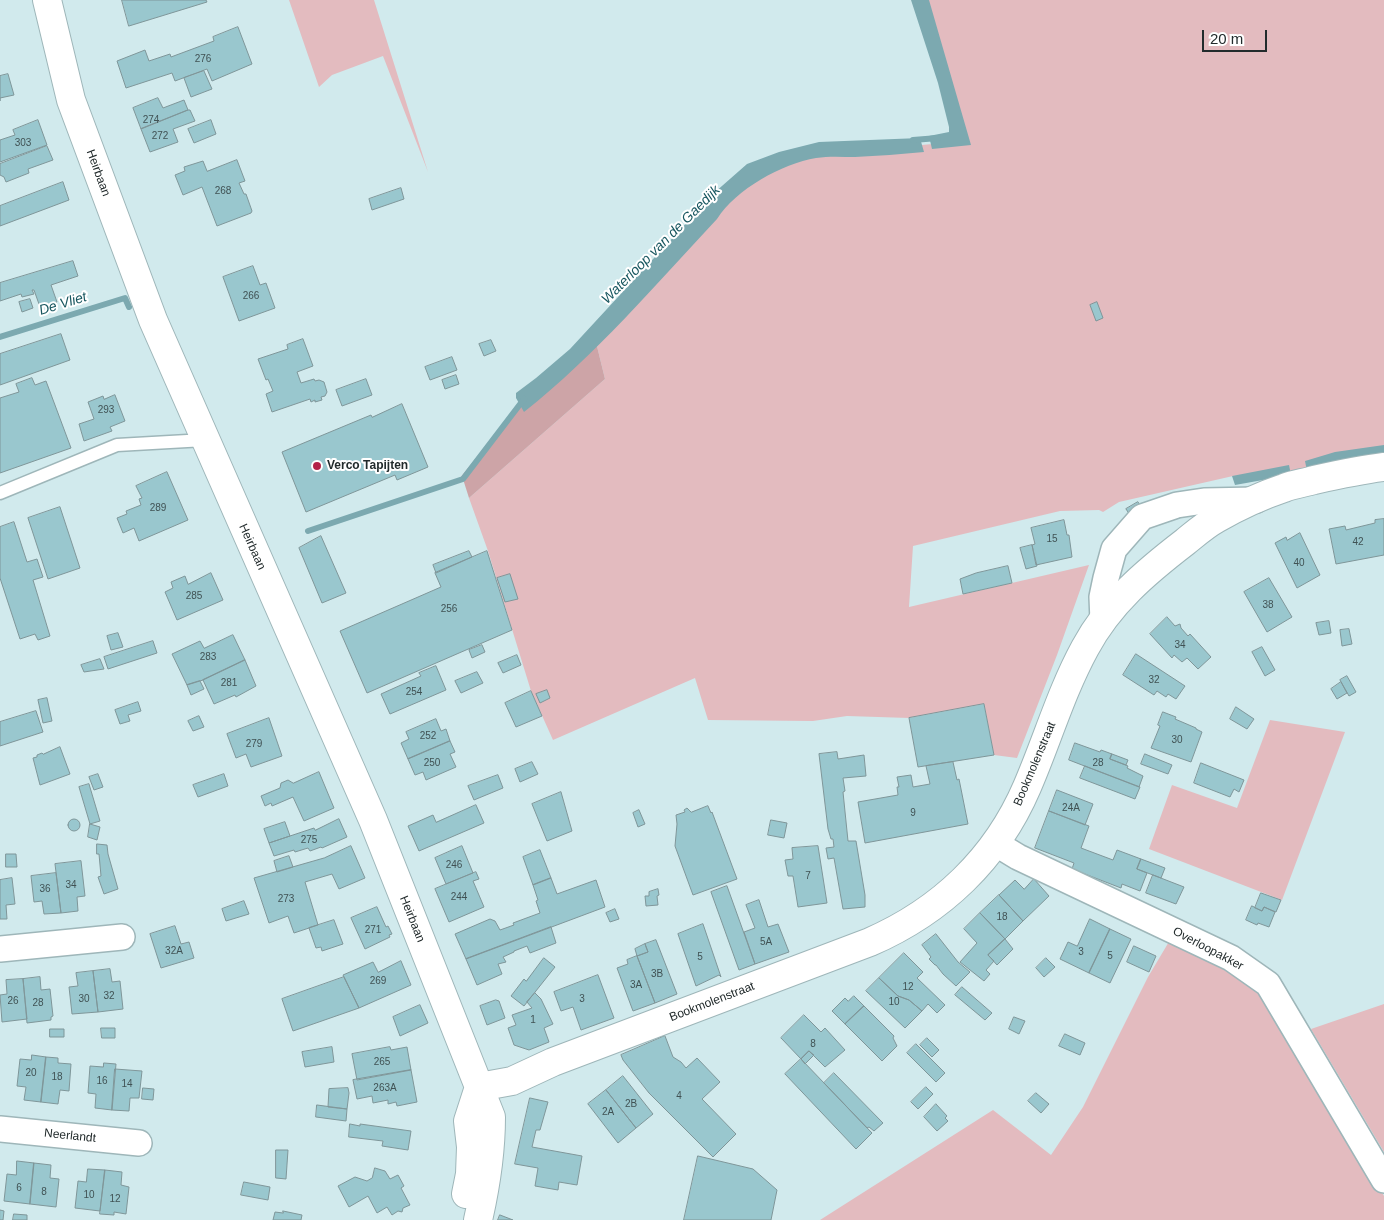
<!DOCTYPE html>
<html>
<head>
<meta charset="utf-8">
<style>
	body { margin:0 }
	#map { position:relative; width:1384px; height:1220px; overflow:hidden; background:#d1eaed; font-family:Helvetica,sans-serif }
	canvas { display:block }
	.scale { position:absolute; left:1202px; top:30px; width:65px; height:22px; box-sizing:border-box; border:2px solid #222b2c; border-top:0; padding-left:6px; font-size:15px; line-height:18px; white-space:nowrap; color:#222b2c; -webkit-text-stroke:4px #fff; paint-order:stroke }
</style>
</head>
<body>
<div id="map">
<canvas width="1384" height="1220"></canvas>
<div class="scale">20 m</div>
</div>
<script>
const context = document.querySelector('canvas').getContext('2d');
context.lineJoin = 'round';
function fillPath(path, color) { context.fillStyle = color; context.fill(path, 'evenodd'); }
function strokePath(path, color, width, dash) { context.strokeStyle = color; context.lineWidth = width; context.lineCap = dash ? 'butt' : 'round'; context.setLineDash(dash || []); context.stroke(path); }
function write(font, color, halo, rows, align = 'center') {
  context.font = font + ' Helvetica,sans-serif'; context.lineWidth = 4; context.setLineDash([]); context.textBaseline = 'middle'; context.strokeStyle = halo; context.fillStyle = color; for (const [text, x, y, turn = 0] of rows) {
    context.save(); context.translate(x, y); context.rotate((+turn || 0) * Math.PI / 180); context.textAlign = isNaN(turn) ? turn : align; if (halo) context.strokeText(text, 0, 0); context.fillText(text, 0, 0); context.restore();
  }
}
fillPath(new Path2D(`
	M289,0H374L428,172L383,56L332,75L319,87Z
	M922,0H1384V456L1307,471L1233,476L1119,502L1103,512L1099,510L1060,511L913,546L909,607L1089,565L1057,655L1017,758L994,755L984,704L909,718L847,716L813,721L708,720L695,678L553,740L531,691L488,551L469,498L605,379L593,330L716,206L781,158L965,141Z
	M1270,720L1345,732L1282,900L1149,849L1172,785L1237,808Z
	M1170,940L1250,980L1309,1068L1384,1196V1220H820L993,1110L1051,1155L1083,1107L1148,977Z
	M1384,1004V1152L1311,1029Z`), '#e3bbbf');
fillPath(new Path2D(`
	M593,330L605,379L469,498L463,479L460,478L518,405Z`), '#cda4a7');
fillPath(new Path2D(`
	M911,0H929L971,145L932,149L929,136L949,132V127L938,83Z
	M920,138L924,152C901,154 878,156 855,157C842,157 829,156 816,158C782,164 736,189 717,219C655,285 596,355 524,412L516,398V393L536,378L570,349L714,193L747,164L779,152L819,142Z
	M1384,445V456L1307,471L1305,461L1335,452Z
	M1289,465L1291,475L1235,485L1232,476Z`), '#7ca9b0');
strokePath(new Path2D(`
	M913,140L938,138
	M0,337L125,298L129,307
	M308,531L463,479L524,399`), '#7ca9b0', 6);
const building = new Path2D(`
	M122,0H206L207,2L129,26Z
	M238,27L252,64L212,81L207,69L175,81L172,73L126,88L117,61L145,50L149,61L170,54L171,57L214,41L213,37Z
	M204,71L212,89L191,97L184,78Z
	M8,74L14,95L0,98V101V76Z
	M158,98L163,108L184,100L188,110L141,129L133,108Z
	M188,110H190L195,121L173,129L178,142L150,152L141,129Z
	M38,120L47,145L0,162V140L15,135L13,130Z
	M211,120L216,134L194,143L188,129Z
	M47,146L53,160L28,169L29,173L6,182L4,177L0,175V164Z
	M237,160L245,181L239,183L244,194H246L252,211L251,213L217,226L202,187L183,195L175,175L185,171L184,167L203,161L207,171Z
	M63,182L69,200L0,226V206Z
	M401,188L404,199L372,210L369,199Z
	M73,261L78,276L51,285L57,302L40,307L34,290H32L34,294L22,297L21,294L0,301V283Z
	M253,266L260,285L266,283L275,308L239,321L223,277Z
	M30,299L33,308L22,312L19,302Z
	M1097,302L1103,318L1096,321L1090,305Z
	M61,334L70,360L0,385V354Z
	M303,339L313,366L297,372L301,383L314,379L315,381L319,380L324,382L327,392L325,396L321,397L322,400L315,402V400L311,402L310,399L272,412L266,394L273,391L268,379L266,380L258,359L288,349L287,345Z
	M491,340L496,351L484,356L479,344Z
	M452,357L457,370L430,380L425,367Z
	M456,375L459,384L445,389L442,380Z
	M32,378L35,385L46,381L71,448L0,473V398L19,392L16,384Z
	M366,379L372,395L342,406L336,390Z
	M115,395L125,421L110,427L112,431L84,441L79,424L94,419L88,402L103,396L104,399Z
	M402,404L428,467L397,480L395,475L306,512L282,452L371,415L372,417Z
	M167,472L188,520L139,541L134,528L123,533L117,518L127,514L126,511L141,505L139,499L142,498L136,486Z
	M1138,502L1143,510L1132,518L1126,509Z
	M60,507L80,568L48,579L28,518Z
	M1384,519V555L1336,564L1329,529L1345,526L1346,530L1375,523V520Z
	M1064,520L1067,535H1069L1072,557L1036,565L1032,545L1035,544L1031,528Z
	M14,522L27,562L37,559L43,577L33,580L50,636L38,640L35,634L20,639L0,578V527Z
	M1300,533L1320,575L1297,588L1275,543L1286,537L1287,540Z
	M321,536L346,593L322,603L299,548Z
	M1032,545L1037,566L1026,569L1020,548Z
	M469,551L472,557L436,573L433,565Z
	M487,551L512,630L367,693L340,631L441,587L435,573Z
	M1008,566L1012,583L963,594L960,579L976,573Z
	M211,573L223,600L177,620L165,592L173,588L171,582L185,576L188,584Z
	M510,574L518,599L505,602L497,578Z
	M1269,578L1292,617L1267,632L1244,592Z
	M1167,617L1175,626L1180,624L1181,628L1188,636L1190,634L1211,657L1198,669L1187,658L1182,662L1174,655L1172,658L1150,634Z
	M1329,621L1331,633L1319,635L1316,623Z
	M1349,629L1352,644L1342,646L1340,630Z
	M118,633L123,647L111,650L107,636Z
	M233,635L245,660L203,680L187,685L172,654L200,641L204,648Z
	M153,641L157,653L108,669L104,657Z
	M482,645L485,652L472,658L469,650Z
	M1262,647L1275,670L1265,676L1252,652Z
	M1136,654L1185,686L1176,699L1168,694L1166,697L1157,691L1154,695L1123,675Z
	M517,655L521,665L503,673L498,663Z
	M100,659L104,669L84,672L81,665Z
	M245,660L256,686L236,697L235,695L214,704L203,680Z
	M436,666L446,690L390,714L381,694L421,676L419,673Z
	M477,672L483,683L461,693L455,681Z
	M1347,676L1356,692L1349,696L1340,680Z
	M200,681L204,689L191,695L187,685Z
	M1341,682L1347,693L1337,699L1331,689Z
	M547,690L550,698L540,703L536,694Z
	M531,691L542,716L516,727L505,703Z
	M47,698L52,721L43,723L38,700Z
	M138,702L141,711L128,715L130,721L120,724L115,710Z
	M984,704L994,755L918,767L909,718Z
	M1236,707L1254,719L1247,729L1230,719Z
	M36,711L43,732L0,746V722Z
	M1163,712L1176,717L1175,719L1196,728V729L1202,732L1191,762L1151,748L1160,726L1158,725Z
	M199,716L204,727L193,731L188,721Z
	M269,718L282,756L251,767L246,754L236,758L227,734Z
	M436,719L441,731L446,729L450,741L408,759L401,743L409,739L406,732Z
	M450,741L455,752L450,754L456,767L426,780L423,772L415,775L408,759Z
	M1075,743L1100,752L1101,750L1112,754L1110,759L1128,766L1127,768L1143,776L1139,787L1069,760Z
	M60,747L70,774L40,785L33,758L37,757V755L42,753L43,754Z
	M837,752L838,759L864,755L866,776L843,778L845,791L843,792L848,841H856L865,895V907L843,909L834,858L828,859L826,848L834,847L833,839H831L828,829L819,754Z
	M1112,754L1128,760L1126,765L1110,759Z
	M1145,754L1172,765L1168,774L1141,764Z
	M532,762L538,774L520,782L515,769Z
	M953,762L957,780L959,779L968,824L865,843L858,802L898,795L897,787H899L897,777L911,775L913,787L930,784L926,766Z
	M1201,763L1244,780L1239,792L1234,789L1230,797L1194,783Z
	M1085,766L1140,787L1135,799L1080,778Z
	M319,772L334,808L304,821L293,797L272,806L271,803L265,806L261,796L280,788L281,783L288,780L293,783Z
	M98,774L103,787L94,790L89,777Z
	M224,774L228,786L198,797L193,785Z
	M498,775L503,788L474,800L468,786Z
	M89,784L100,821L90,824L79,787Z
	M1057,790L1093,804L1085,825L1049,811Z
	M561,792L572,831L547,841L532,804Z
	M476,805L484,823L419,851L408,826L433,815L436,822Z
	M708,806L711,813L712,812L737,879L693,895L675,846L677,824L676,815L685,812L684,810L687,808L691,812Z
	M639,810L645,824L638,827L633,813Z
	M1049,811L1089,826L1081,848L1113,860L1117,850L1141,859L1137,869L1147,873L1140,891L1122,884L1121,888L1072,869L1074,863L1035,848Z
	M68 825a6 6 0 1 1 12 0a6 6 0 1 1-12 0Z
	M339,819L347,837L322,848L321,847L310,851L308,848L295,852L294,850L274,856L269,843L314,828L315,830Z
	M771,820L787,823L784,838L768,835Z
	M285,822L290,836L269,843L264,829Z
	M90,824L100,827L97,840L88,837Z
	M97,844L107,845L108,854L118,889L104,894L98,877L101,876L99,854H97Z
	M351,846L365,878L339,889L332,874L305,882L318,925L294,933L288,916L269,923L254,878L324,858Z
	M462,846L473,873L446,884L435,858Z
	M818,846L827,903L798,907L793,876H788L785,860L793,859L792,848Z
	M540,850L551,878L533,885L523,857Z
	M6,854H16L17,867H6Z
	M289,856L293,867L277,872L274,861Z
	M1141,859L1165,868L1161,878L1137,869Z
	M81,861L85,896L77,897L78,911L61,913L55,864Z
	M476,872L479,879L473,881L484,907L449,922L435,889Z
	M56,873L61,913L44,914L42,901L34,902L31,876Z
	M1153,875L1184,887L1176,904L1146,893Z
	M12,878L15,904L6,905L7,919H0V880Z
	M551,878L557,894L596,880L605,907L466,959L455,934L490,919L495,921L500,930L514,925L513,923L540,913L536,901L538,900L533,885Z
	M1034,879L1049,896L1023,921L999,895L1015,880L1024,889Z
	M727,886L755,964L739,970L711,892Z
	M658,889L659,895L657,896L658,905L646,906L645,896H649V892Z
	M1261,893L1281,900L1276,912L1264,907L1262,911L1255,908Z
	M999,895L1023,921L1005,939L980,913Z
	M759,900L768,927L778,924L789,952L755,964L744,932L755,928L746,905Z
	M244,901L249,914L226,921L222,909Z
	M1252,906L1262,911L1264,907L1275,912L1269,927L1258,923L1257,925L1246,920Z
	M377,907L386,927L388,926L392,934L389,935L390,937L365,949L351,918Z
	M615,909L619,919L610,922L606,913Z
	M980,913L1005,939L988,955L994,961L986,970L990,974L984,981L960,962L977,943L964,929Z
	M1090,919L1110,929L1089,973L1060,959L1068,942L1077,946Z
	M334,920L343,944L322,951L321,947L316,948L309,928Z
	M703,924L721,977L719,975L696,986L678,934Z
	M175,926L181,944L189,942L194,958L161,968L150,934Z
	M551,927L556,943L530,953L527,946L514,951V952L503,957L506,962L498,964L502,974L477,985L466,959Z
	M1110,929L1131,939L1110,983L1089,973Z
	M936,934L958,962L970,972L956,986L943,974L936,965H935L929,959L931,957L922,945Z
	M1005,939L1013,949L997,965L988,955Z
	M656,940L677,994L655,1003L637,956L648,952L645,944Z
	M645,944L648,952L637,956L635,949Z
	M1134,946L1156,956L1149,972L1127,962Z
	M904,953L923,972L917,978L945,1005L937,1013L928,1004L922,1011L909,1000L898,996L879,978Z
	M637,956L655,1003L633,1011L617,968L628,964L627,960Z
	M544,958L555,967L524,1006L511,996L524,979L526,981Z
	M1046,958L1055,967L1044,977L1036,968Z
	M401,961L411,985L359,1008L343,975L373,962L378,972Z
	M110,969L112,982L120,981L123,1009L98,1012L93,971Z
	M93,971L98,1012L72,1014L69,987L78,986L76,973Z
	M598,975L614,1018L581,1030L573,1007L561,1011L554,992Z
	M40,977L41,990L50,989L53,1016L51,1017V1020L27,1023L23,979Z
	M344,977L359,1008L293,1031L282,999Z
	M879,978L898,996L909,1000L922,1011L905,1028L866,991Z
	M23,979L27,1019L2,1022L0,995L7,994L6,980Z
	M962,987L992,1013L985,1020L955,995Z
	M535,993L541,999L553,1024L544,1028L549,1042L529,1050L514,1045L508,1028L516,1025L512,1015L532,1008L527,1002Z
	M854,996L864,1006L845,1024L832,1011L845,998L848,1001Z
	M496,1000L499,1001L505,1018L487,1025L480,1006Z
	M420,1005L428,1023L400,1036L393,1017Z
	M864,1006L894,1036L893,1038L897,1046L882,1061L845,1024Z
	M804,1015L821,1032L825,1028L845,1050L825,1067L809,1051L801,1059L781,1038Z
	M1014,1017L1025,1021L1019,1034L1009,1029Z
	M101,1028H115V1038H102Z
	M50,1029H64V1037H50Z
	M1065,1034L1085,1043L1080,1055L1059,1046Z
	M665,1036L673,1057L681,1062L686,1068L697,1058L720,1082L702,1099L736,1134L713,1157L649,1093L623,1060L621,1055Z
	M927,1038L939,1050L932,1057L920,1045Z
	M916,1044L945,1073L936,1082L907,1053Z
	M332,1047L334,1062L305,1067L302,1052Z
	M390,1047L391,1050L407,1047L411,1070L357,1080L352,1054Z
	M809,1051L814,1055L805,1064L801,1059Z
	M32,1055L46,1057L41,1102L24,1100L26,1087L17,1086L20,1059L31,1060Z
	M46,1057L58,1058V1063L71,1064L69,1091L60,1090L58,1104L41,1102Z
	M801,1059L872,1133L856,1149L785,1074Z
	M104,1063L116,1064L112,1110L95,1108L96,1094L88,1093L90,1066L103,1067Z
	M115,1069L142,1071L139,1098H130L129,1111L112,1110Z
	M411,1070L417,1102L397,1106L396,1102L388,1104V1100L373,1103L372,1096L357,1099L353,1080Z
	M834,1073L883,1123L874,1131L869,1127L867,1128L824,1083Z
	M623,1076L653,1114L636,1128L606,1090Z
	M926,1087L933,1094L918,1109L911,1102Z
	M143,1088L154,1089L153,1100L142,1099Z
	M348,1088L349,1093L347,1109L328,1107L329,1089Z
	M606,1090L636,1128L618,1143L588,1104Z
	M1036,1093L1049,1104L1041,1113L1028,1101Z
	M530,1098L548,1102L540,1130H536L532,1147L582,1156L577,1185L559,1182L558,1190L535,1186L538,1168L515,1164Z
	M936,1104L947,1116L945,1118L948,1121L937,1131L924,1117Z
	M317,1105L347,1109L346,1121L316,1117Z
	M350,1124L360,1126V1124L411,1131L408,1150L382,1146L383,1141L349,1137Z
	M276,1150H288L286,1179L276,1178Z
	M698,1156L753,1169L777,1190L771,1220H684Z
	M17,1161L34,1163L30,1204L4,1201L7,1174L16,1175Z
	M34,1163L51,1165L50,1178L59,1179L56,1207L30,1204Z
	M375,1168L385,1171L390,1179L398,1175L404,1186L401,1188L410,1205L403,1208L402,1212L398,1211L392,1215L387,1207L377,1213L368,1196L349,1207L338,1186L355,1177L367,1181L372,1178Z
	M88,1169L105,1170L100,1211L75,1208L78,1181L86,1182Z
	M105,1170L122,1172L121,1185L129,1187L126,1214L114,1212V1215L100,1214Z
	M244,1182L270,1187L268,1200L241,1195Z
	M0,1210L4,1211L3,1220H0Z
	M283,1211L302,1215L301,1220H273L275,1212L283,1213Z
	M14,1214L27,1215V1220H13Z
	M500,1215L513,1220H498Z`);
fillPath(building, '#99c7ce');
strokePath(building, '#7f9699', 1);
const service = new Path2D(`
	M0,493L117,445L205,440`);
const minor = new Path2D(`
	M1103,621L1102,597L1106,578L1114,549L1142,517L1177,505L1204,501L1256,500
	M995,843L1018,857L1231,958L1268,984L1384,1180
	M0,949L122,937
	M0,1129L139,1143`);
const tertiary = new Path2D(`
	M479,1087L512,1081L553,1062L870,942C941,911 996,859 1027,787C1047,741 1061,692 1085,648C1109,603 1146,572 1185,542C1195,534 1205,525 1216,519C1235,508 1263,495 1284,488C1294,484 1304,483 1314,480C1337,475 1360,470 1384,467`);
const secondary = new Path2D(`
	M47,0L71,100L153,320L373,820L491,1117C491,1153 486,1185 478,1220
	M466,1194L470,1174L471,1147L468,1121L479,1087`);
strokePath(service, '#9eb6b9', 15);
strokePath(minor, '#9eb6b9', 28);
strokePath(tertiary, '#9eb6b9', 30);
strokePath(secondary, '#9eb6b9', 30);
strokePath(service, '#fff', 12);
strokePath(minor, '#fff', 25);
strokePath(tertiary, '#fff', 28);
strokePath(secondary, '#fff', 28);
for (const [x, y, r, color] of [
	[317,466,5,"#b32248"]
]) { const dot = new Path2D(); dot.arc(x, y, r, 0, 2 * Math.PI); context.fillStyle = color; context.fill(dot); strokePath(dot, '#fff', 2); }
write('10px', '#405254', null, [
	["276",203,59],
	["274",151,120],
	["272",160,136],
	["303",23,143],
	["268",223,191],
	["266",251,296],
	["293",106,410],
	["289",158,508],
	["15",1052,539],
	["42",1358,542],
	["40",1299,563],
	["285",194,596],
	["38",1268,605],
	["256",449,609],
	["34",1180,645],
	["283",208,657],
	["32",1154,680],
	["281",229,683],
	["254",414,692],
	["252",428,736],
	["30",1177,740],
	["279",254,744],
	["250",432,763],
	["28",1098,763],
	["24A",1071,808],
	["9",913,813],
	["275",309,840],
	["246",454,865],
	["7",808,876],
	["34",71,885],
	["36",45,889],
	["244",459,897],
	["273",286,899],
	["18",1002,917],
	["271",373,930],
	["5A",766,942],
	["32A",174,951],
	["3",1081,952],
	["5",1110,956],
	["5",700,957],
	["3B",657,974],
	["269",378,981],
	["3A",636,985],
	["12",908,987],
	["32",109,996],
	["30",84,999],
	["3",582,999],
	["26",13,1001],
	["10",894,1002],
	["28",38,1003],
	["1",533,1020],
	["8",813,1044],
	["265",382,1062],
	["20",31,1073],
	["18",57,1077],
	["16",102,1081],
	["14",127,1084],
	["263A",385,1088],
	["4",679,1096],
	["2B",631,1104],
	["2A",608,1112],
	["6",19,1188],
	["8",44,1192],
	["10",89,1195],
	["12",115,1199]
]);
write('12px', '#222b2c', '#fff', [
	["Heirbaan",98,173,70],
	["Heirbaan",252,547,66],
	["Bookmolenstraat",1035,764,-67],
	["Heirbaan",412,919,68],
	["Overloopakker",1208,949,28],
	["Bookmolenstraat",712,1002,-21],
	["Neerlandt",70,1136,6]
]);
write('bold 12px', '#222b2c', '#fff', [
	["Verco Tapijten",327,466]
], 'left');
write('italic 14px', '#17565f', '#fff', [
	["Waterloop van de Gaedijk",661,245,-45],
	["De Vliet",63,304,-17]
]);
</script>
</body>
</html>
